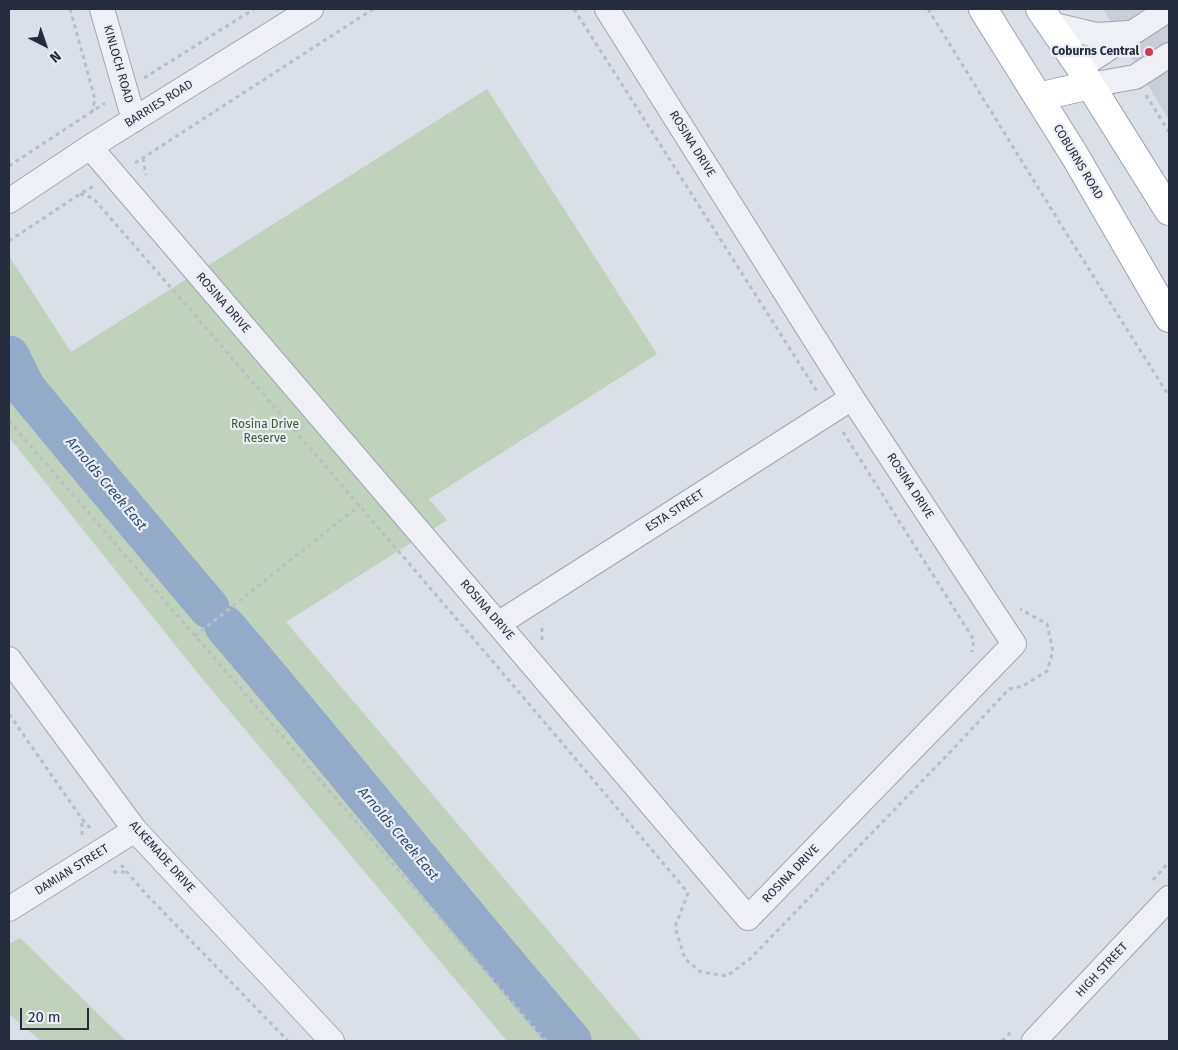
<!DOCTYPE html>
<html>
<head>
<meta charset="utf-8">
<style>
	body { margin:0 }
	#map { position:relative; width:1178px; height:1050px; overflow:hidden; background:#dbdfe7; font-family:"Fira Sans",sans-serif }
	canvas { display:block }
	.frame { position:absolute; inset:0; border:10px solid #252c3d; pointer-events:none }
	.north { position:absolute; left:20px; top:20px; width:50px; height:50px; -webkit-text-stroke:4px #ebeef5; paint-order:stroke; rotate:139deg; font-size:14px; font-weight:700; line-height:20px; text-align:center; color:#252c3d }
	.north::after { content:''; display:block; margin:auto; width:18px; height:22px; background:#252c3d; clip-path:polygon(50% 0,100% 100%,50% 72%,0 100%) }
	.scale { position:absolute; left:20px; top:1008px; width:69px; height:22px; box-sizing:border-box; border:2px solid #252c3d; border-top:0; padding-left:6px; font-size:15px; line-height:18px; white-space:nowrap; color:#252c3d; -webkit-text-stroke:4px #ebeef5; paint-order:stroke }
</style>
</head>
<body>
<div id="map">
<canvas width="1178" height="1050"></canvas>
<div class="frame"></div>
<div class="north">N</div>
<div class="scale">20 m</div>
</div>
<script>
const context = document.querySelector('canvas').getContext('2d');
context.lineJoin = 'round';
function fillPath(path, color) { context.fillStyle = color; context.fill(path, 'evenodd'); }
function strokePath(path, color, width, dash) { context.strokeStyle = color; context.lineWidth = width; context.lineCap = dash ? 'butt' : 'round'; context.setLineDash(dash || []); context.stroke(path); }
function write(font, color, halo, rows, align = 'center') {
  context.font = font + ' "Fira Sans",sans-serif'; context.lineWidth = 4.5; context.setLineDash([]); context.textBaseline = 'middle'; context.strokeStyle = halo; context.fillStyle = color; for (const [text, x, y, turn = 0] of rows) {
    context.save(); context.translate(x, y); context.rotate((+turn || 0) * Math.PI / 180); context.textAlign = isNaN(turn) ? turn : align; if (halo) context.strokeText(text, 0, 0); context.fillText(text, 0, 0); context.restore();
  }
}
fillPath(new Path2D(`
	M1103,9H1169V120L1112,24Z`), '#c9ced9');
fillPath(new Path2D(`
	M487,89L657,354L429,499L447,520L286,622L642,1041H507L200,676L9,437V256L71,352Z
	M20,938L126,1041H41L9,1014V944Z`), '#c0d1bc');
strokePath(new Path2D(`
	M9,356L25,388L92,469L209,608
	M225,626C342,763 453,904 571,1041`), '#94aac9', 41);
const minor = new Path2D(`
	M102,9L134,120
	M1050,24L1096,35L1129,33
	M1080,67L1169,9
	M1090,85L1135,77L1169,55
	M90,147L498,624L748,918L1014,644L852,398L607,9
	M9,201L90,147L311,9
	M498,624L852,398
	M9,659L135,830L332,1041
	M9,909L135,830
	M1034,1041L1169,898`);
const major = new Path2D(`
	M983,9L1075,156L1169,318
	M1040,9L1080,67L1090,85L1169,211
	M1038,97L1090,85`);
strokePath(minor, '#a1a6b1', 26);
strokePath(major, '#9aa2b3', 30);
strokePath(new Path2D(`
	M70,9L95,99L92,112
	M574,9L818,393
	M928,9L1063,228L1169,396
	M144,78L254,9
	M1146,95L1169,132
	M143,158L146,175
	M135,163L373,9
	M9,166L105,103
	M80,194L93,198C293,428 493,659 688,893L675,927L685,959L701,972L727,976L751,958L954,748L1009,689L1023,686L1047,671L1053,651L1047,624L1020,609
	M9,241L80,194L94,186
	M9,421L546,1041
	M843,432L974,640L972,652
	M195,636L360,505
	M542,640V625L543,624
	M9,714L82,819L91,829
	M82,835V819
	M121,865L145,893L288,1041
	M113,872H126
	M1153,880L1169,862
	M1002,1041L1012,1031`), '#babdc5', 3, [4, 4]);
strokePath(minor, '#eef0f5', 24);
strokePath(major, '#fff', 28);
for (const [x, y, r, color] of [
	[1149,52,5,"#d53745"]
]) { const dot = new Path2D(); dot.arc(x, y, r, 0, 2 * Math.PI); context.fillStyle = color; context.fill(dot); strokePath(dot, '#ebeef5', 2); }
write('bold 12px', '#252c3d', '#ebeef5', [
	["Coburns Central",1139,52]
], 'right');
write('12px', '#252c3d', '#ebeef5', [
	["KINLOCH ROAD",118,64,74],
	["BARRIES ROAD",159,104,-32],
	["ROSINA DRIVE",692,144,58],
	["COBURNS ROAD",1078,162,59],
	["ROSINA DRIVE",223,303,49],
	["ROSINA DRIVE",910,486,57],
	["ESTA STREET",675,511,-33],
	["ROSINA DRIVE",487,610,49],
	["ALKEMADE DRIVE",162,857,48],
	["DAMIAN STREET",72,870,-32],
	["ROSINA DRIVE",791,874,-46],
	["HIGH STREET",1102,970,-47]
]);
write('12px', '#365a31', '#ebeef5', [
	["Rosina Drive",265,425],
	["Reserve",265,439]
]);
write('italic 14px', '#2d4873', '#ebeef5', [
	["Arnolds Creek East",106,484,50],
	["Arnolds Creek East",398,834,50]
]);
</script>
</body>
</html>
